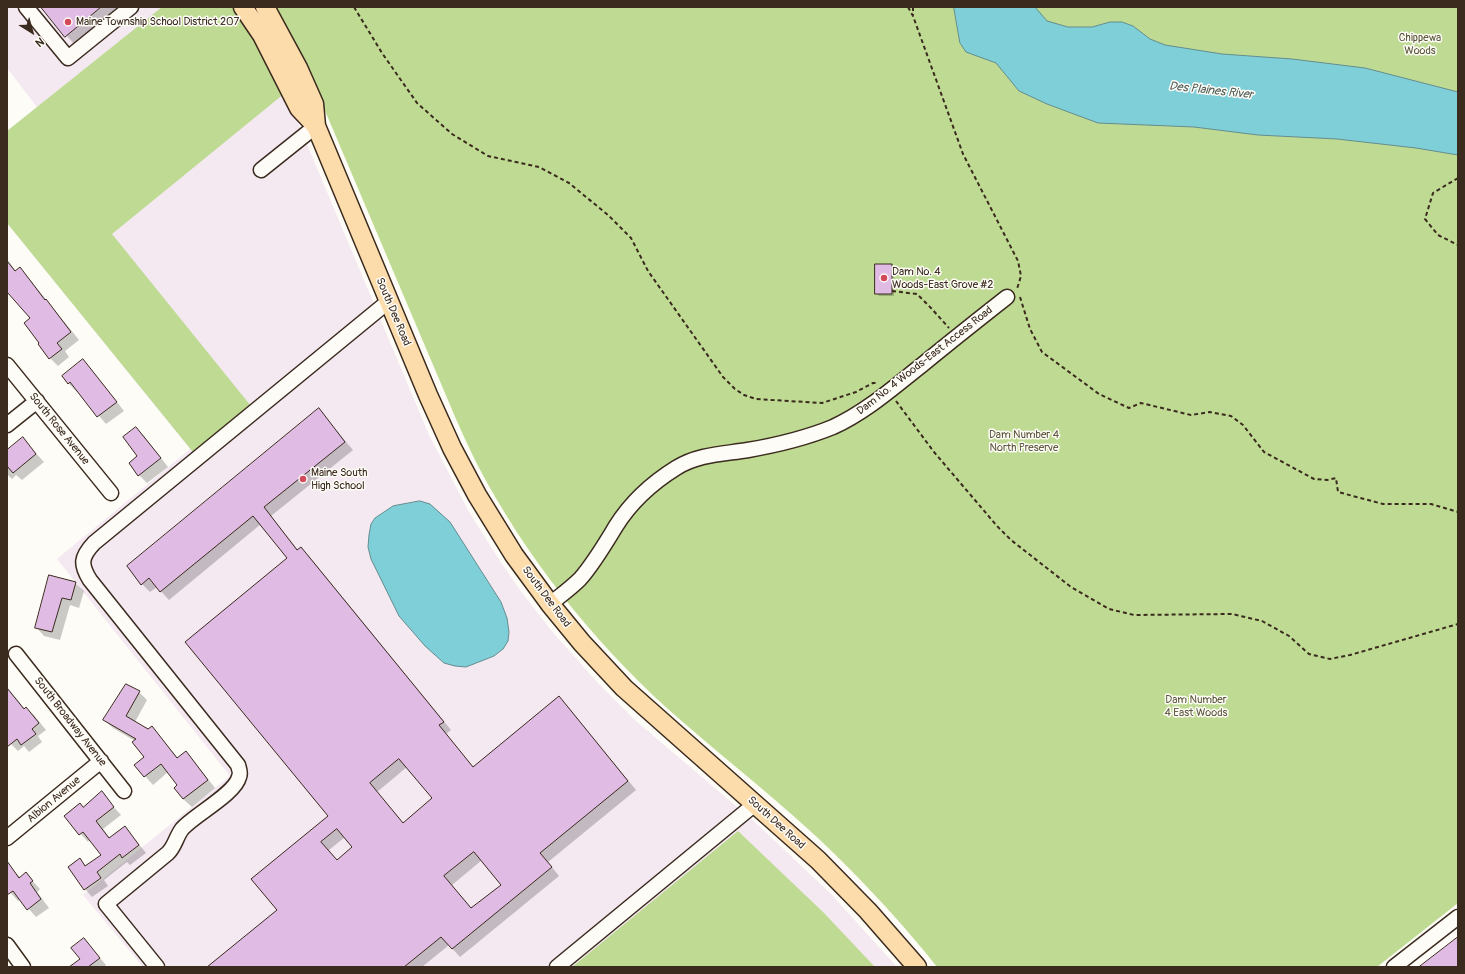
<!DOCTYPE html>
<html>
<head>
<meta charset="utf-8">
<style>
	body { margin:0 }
	#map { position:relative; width:1465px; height:974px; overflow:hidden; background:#fdfcf7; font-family:Pangolin,sans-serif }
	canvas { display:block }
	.frame { position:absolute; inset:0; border:8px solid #3b2a1e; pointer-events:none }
	.north { position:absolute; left:12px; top:12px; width:40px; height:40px; -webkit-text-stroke:3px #fdfcf7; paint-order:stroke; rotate:143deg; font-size:11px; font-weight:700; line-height:16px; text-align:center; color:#3b2a1e }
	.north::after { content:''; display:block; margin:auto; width:14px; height:18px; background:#3b2a1e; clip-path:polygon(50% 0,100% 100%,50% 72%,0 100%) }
</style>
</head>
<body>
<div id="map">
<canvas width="1465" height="974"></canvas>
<div class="frame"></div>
<div class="north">N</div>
</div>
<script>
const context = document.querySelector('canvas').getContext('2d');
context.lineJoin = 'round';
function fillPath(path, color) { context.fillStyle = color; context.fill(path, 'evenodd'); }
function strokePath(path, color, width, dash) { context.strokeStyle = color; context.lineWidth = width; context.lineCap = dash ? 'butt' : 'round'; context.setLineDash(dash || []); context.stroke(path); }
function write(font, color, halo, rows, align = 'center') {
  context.font = font + ' Pangolin,sans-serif'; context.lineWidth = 3; context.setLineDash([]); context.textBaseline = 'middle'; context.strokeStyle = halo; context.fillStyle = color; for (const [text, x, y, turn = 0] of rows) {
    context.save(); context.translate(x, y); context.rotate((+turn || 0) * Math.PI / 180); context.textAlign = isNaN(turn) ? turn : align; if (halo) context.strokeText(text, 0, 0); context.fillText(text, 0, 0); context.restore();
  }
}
fillPath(new Path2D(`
	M7,7H233L288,99L429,435L468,510L496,555L520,590L550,629L596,681L636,721L757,824L831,894L897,967H143L83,895L230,776L57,559L190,449L7,223V131L37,107L7,68Z`), '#f4e8f1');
fillPath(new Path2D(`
	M162,7H233L265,55L285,93L112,234L251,406L193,452L7,223V131Z
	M274,7H1458V903L1377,967H937C923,949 909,933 894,916C867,886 839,857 808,829C763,788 714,750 668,709C592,640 526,557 478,466C470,450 463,435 456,419L323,106Z
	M738,831L823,912L875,967H572Z`), '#bfdb93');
const water = new Path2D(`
	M954,7H1035L1047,21L1068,27H1092L1110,22H1122L1133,26L1150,39L1165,45L1222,54L1292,59L1365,68L1458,92V155L1416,148L1337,139L1258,135L1194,127L1098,123L1047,104L1019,91L996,63L966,52L960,43Z
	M420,501L430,504L450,522L501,602L507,618L509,632L508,641L503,649L494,656L466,667L455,666L444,663L425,646L399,616L371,559L368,547L369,535L371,524L375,518L393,506Z`);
fillPath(water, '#7fcfd9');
strokePath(water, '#648d8e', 1);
fillPath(new Path2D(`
	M42,7H119L74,44Z
	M7,259L16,271L20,268L28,277L79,340L65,351L69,357L58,366L50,358L41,343L31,318L7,290Z
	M892,265L894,268V296H879L876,293Z
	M83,361L91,369L124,411L106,424L78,391L77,392L68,383Z
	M319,410L353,450L271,516L298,550L301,548L309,556L451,730L446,734L474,768L559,698L567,706L636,790L548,862L559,876L460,957L449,945L422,967H208L278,910L329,816L289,558L261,524L169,600L157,587L150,592L142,584ZM407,767L433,798L404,824L377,792ZM345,837L354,848L338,861L329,850ZM482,860L503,885L472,909L452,885Z
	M136,428L144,436L168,467L147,483L139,475V456Z
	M23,439L44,462L22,480L16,475L12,479L7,474V452Z
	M75,583L84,591L79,608L70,605L60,640L44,636L36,627Z
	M7,687L25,709L26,708L34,715L46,730L38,736L42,742L29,752L24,746L18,751L7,740Z
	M139,692L147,700L135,722L148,730L152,727L178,758L185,752L194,761L215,788L192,807L183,799L178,785L168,772L153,785L136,766L145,758L135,741L113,728L104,720Z
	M101,793L121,815L103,829L110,838L125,827L146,853L130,865L127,862L104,880L108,886L92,897L85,889L80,860L86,866L102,855L90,839L88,842L65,816L83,808Z
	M11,868L21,878L26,874L40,889L37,892L49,908L36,917L20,899L18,901L7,889V871Z
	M84,939L106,965L104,967H71L81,959Z`), '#0003');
const building = new Path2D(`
	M41,7H101L65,37Z
	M7,261L15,271L20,267L45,300L46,299L71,332L57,343L62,349L49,359L38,344L39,343L24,323L30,318L7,292Z
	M875,264H892V294H875Z
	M83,359L117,402L97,417L70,382L68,384L62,376Z
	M319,408L345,442L264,507L297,550L301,547L444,722L439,725L473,767L559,696L628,781L540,853L552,867L452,949L441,937L404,967H207L277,910L251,879L328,816L185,642L287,558L253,516L160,592L149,578L141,585L127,566ZM399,759L432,798L403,823L370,783ZM337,829L352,847L337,860L321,842ZM474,852L501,885L471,908L444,876Z
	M136,427L161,458L138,476L129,463L137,456L123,437Z
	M23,437L36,454L13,473L7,466V450Z
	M49,575L76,582L71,600L62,598L52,632L35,628Z
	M126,684L140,691L126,716L148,729L152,726L177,758L186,751L208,780L183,799L174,788L177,785L161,764L144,777L134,765L144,757L132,742L136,739L103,720Z
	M7,688L24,709L26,707L39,723L32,729L36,734L21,745L17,739L7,747Z
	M102,791L114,807L96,821L109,838L125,826L139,845L122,858L120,854L97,872L101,878L84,890L68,867L80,858L85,866L101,855L83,832L79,835L64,816L80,803L83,807Z
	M7,861L19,878L26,872L33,881L30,883L41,899L27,910L13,891L7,895Z
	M1458,937V967H1419Z
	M84,938L100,958L88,967H69L80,959L71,948Z`);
fillPath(building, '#e0bbe4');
strokePath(building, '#3b2a1e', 1);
const minor = new Path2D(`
	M26,7L68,58L131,7
	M261,170L316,126
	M7,365L111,493
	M7,425L37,401
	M550,604C560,596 571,588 580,579C594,563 605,544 616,526C631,502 652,483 676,468C698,454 724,454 748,450C777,445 806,438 833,427C866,412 894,387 922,365C950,342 979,319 1007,297
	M16,654L124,791
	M7,838L101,761
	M7,945L23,967
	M157,967L106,904L168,853C175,846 176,837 182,829C194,815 235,794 239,777C241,773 239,769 238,765L90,580C80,564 81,557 94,543L389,301
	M557,967L755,804
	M1394,967L1458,917`);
const major = new Path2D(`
	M243,7L262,35L299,108L316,126
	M265,7L298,68L314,104L316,126L428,395L452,448L477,495L514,555L550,604L582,643L624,688L818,860L868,911L917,967`);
strokePath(minor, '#3b2a1e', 17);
strokePath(major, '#3b2a1e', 21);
strokePath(new Path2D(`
	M354,7L382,53L417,103L452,134L488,156L539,167L569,183L608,215L631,238L648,271L723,377L735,389L744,395L756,399L822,403L856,392L873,383H878
	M908,7L913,16L963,154L1018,261L1021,276L1017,289
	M913,7V15
	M1458,178L1433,193L1425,219L1438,235L1458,245
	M1458,276V282
	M892,291L917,294L931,308L949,328
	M1020,297L1030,329L1042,352L1099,394L1129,408L1141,403L1191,415L1210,412L1231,416L1243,425L1264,452L1314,479L1327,480L1336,478L1338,492L1383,504H1431L1458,512
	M896,401L934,452L997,526L1011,540L1071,587L1109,609L1134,615L1232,614L1262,621L1289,636L1309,654L1330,659L1350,655L1458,624`), '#3b2a1e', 2, [4, 3]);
strokePath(minor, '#fdfcf7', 14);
strokePath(major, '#fddcac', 18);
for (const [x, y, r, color] of [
	[68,22,4,"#d1495b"],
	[884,278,4,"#d1495b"],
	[303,479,4,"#d1495b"]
]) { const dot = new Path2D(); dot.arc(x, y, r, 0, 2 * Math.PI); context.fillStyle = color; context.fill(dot); strokePath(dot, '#fdfcf7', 1.5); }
write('11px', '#3b2a1e', '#fdfcf7', [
	["Maine Township School District 207",76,22],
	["Dam No. 4",892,272],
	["Woods-East Grove #2",892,285],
	["Maine South",311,473],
	["High School",311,486]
], 'left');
write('11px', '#5c563b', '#fdfcf7', [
	["Chippewa",1420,38],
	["Woods",1420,51],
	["Dam Number 4",1024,435],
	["North Preserve",1024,448],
	["Dam Number",1196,700],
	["4 East Woods",1196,713]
]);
write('11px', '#3b2a1e', '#fdfcf7', [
	["South Dee Road",393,312,67],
	["Dam No. 4 Woods-East Access Road",925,361,-38],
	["South Rose Avenue",59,429,51],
	["South Dee Road",546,597,53],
	["South Broadway Avenue",70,722,52],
	["Albion Avenue",54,800,-40],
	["South Dee Road",776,823,42]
]);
write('italic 12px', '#4f5c56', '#fdfcf7', [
	["Des Plaines River",1211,91,6]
]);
</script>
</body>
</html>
